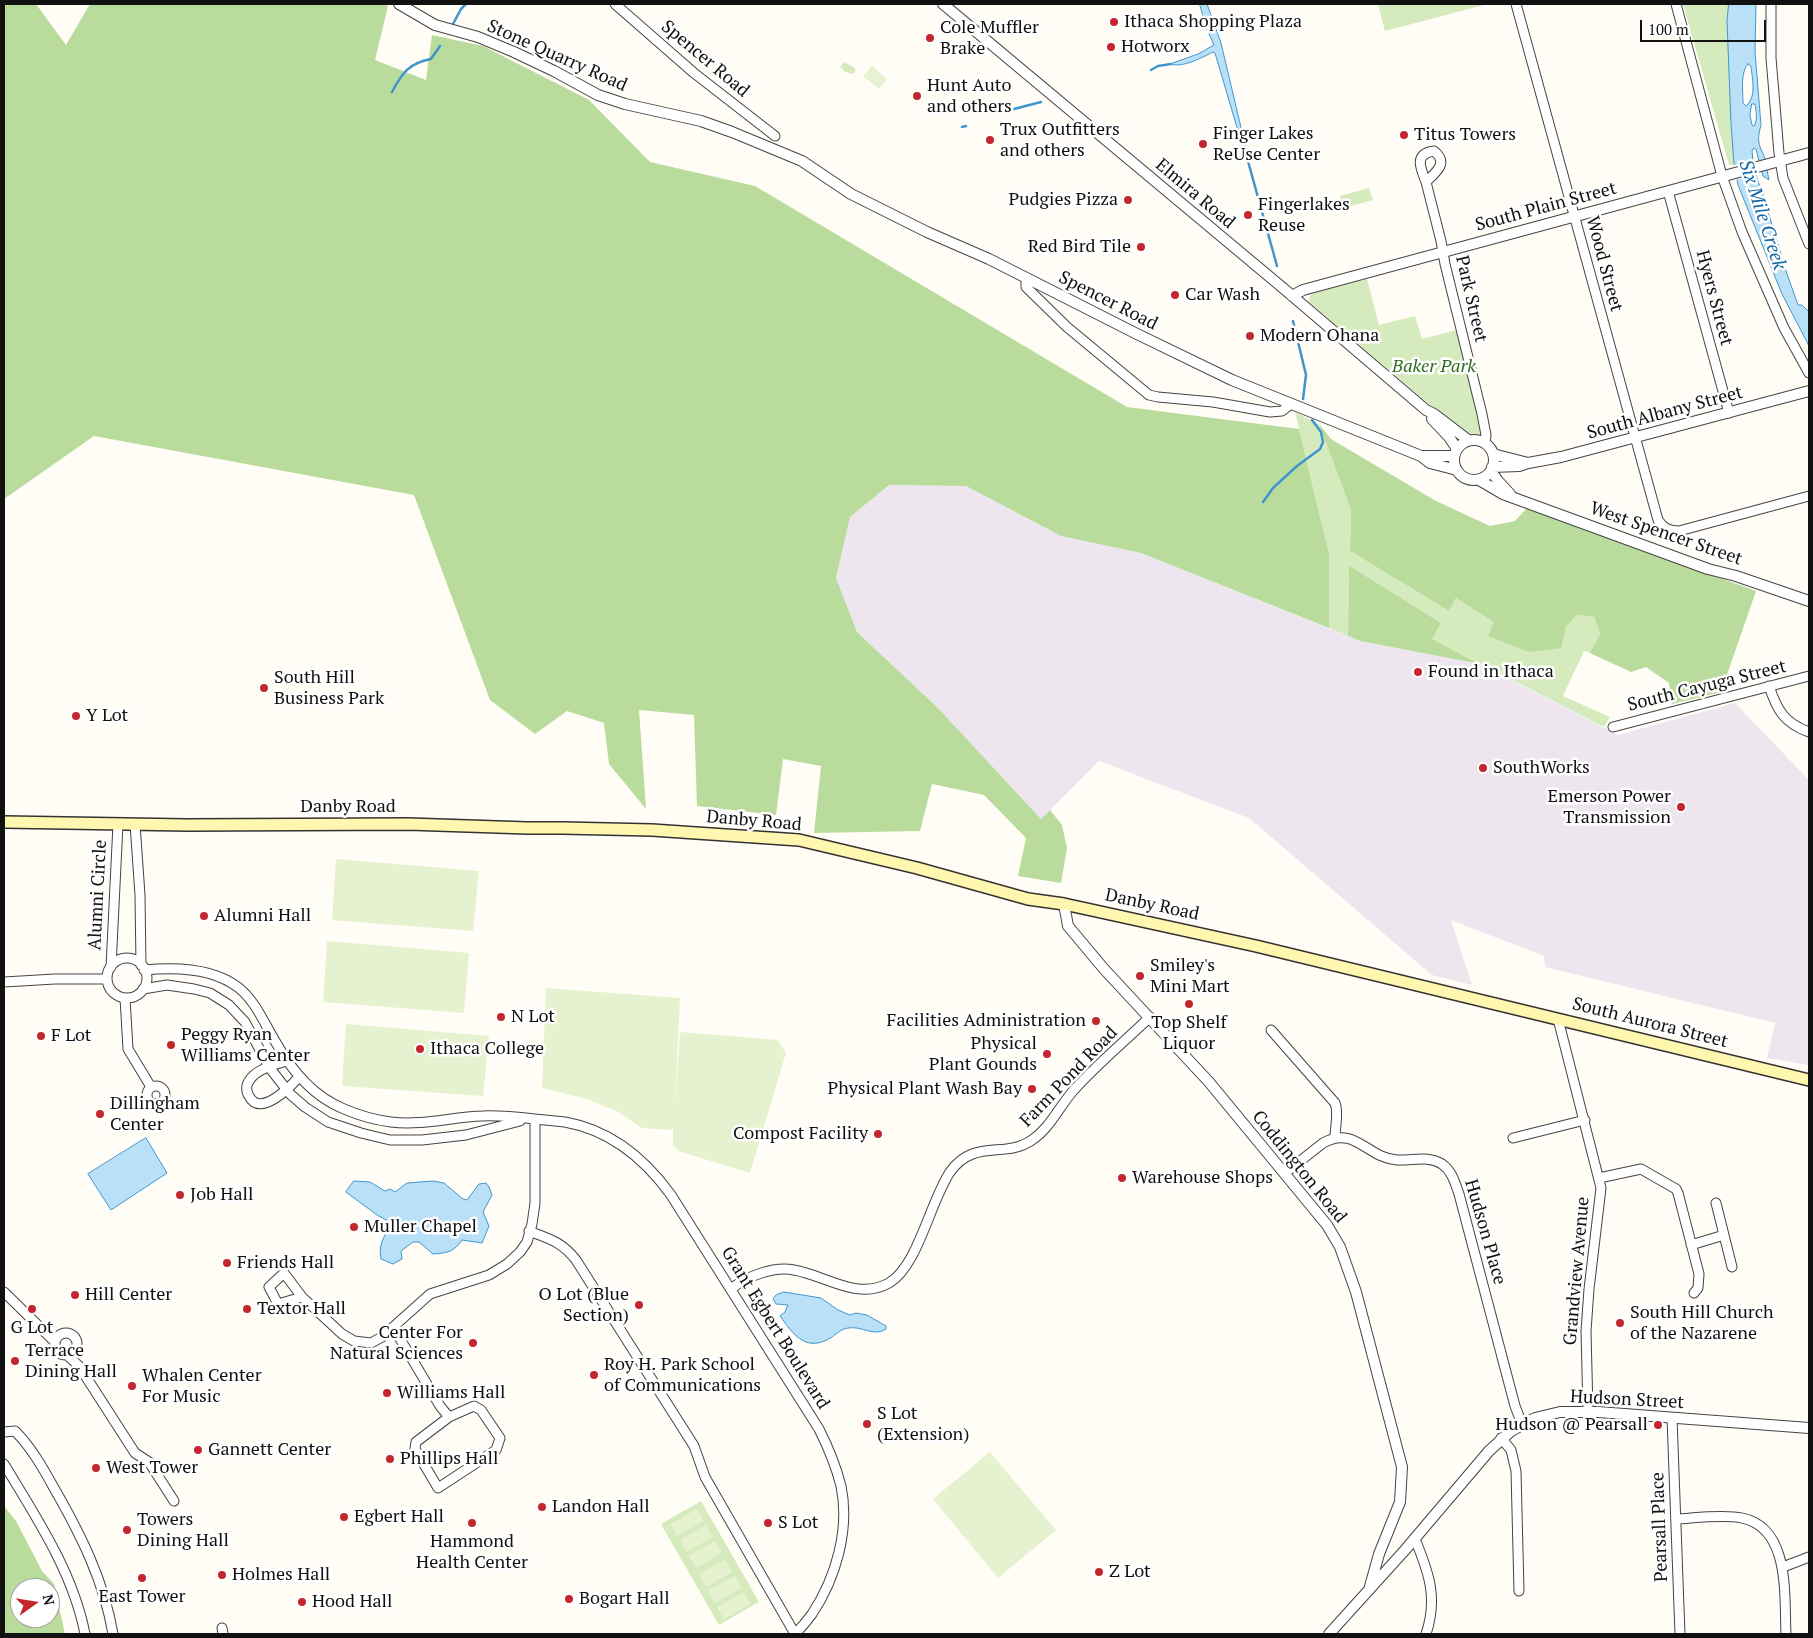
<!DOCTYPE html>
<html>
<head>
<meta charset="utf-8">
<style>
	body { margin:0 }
	#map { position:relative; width:1813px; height:1638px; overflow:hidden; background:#fffdf5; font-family:"PT Serif",serif }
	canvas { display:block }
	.frame { position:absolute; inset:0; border:5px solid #111; pointer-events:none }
	.north { position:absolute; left:10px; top:1578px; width:50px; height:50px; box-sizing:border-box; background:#fff; border:1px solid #a0a0a0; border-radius:50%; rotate:77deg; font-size:14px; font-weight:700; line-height:20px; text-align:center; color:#111 }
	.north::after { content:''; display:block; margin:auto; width:18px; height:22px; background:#c4262e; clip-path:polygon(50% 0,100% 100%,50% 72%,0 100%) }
	.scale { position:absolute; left:1640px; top:20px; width:126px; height:22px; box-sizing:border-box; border:2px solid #111; border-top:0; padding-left:6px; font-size:15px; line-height:18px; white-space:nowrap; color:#111; -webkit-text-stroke:4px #fff; paint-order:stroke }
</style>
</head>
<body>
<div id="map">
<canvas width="1813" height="1638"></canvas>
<div class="frame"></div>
<div class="north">N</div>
<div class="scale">100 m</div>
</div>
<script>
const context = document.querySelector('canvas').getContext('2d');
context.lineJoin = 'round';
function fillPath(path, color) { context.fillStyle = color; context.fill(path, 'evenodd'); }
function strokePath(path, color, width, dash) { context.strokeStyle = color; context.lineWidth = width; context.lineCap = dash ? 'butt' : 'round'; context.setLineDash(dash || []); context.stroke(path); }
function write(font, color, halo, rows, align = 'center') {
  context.font = font + ' "PT Serif",serif'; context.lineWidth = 5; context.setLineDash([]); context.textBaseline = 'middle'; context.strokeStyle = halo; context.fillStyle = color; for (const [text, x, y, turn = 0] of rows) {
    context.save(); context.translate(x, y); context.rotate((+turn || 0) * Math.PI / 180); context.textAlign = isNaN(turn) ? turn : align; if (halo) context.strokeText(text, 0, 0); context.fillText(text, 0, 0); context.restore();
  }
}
fillPath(new Path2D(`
	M889,485L966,486L1061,536L1141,553L1360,641L1480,664L1618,735L1735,703L1809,780V1065L1767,1058L1775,1023L1545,967L1544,956L1451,920L1472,985L1432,975L1249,818L1099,761L1041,819L938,708L857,632L836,578L850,517Z`), '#eee6ef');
fillPath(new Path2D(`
	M1378,4H1488L1385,31Z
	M1683,4H1729L1727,21L1734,164L1729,165Z
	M844,62L855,68V72L853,74L845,72L840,67Z
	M1369,188L1373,200L1343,208L1340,196Z
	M1367,279L1379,325L1415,316L1422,339L1456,330L1479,418L1481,437L1463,433L1309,302L1310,296L1313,293Z
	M1295,412L1319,424L1351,510L1350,551L1449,611L1456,598L1495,622L1488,636L1566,627L1577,615L1594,617L1600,634L1590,653L1584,651L1563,696L1610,717L1604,727L1432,639L1441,623L1349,567L1348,636L1329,628V554Z
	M701,1501L759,1602L719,1625L661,1524Z`), '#d5ebbd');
fillPath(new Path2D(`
	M4,4H36L66,45L90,4H383L388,6L375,60L426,80L432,35L483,46L589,100L650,162L755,186L1127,407L1299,429L1329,554V628L1141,553L1061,536L966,486L889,485L850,517L836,578L857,632L938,708L1041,819L1050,810L1062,825L1067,848L1061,883L1018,876L1026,838L984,795L932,784L920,831L814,833L821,766L783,759L776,815L697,806L694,715L639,710L646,809L609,764L604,723L567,711L535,734L490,700L414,495L94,436L4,499Z
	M1319,424L1331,439L1436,501L1490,526L1515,521L1527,508L1756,591L1721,692L1672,704L1669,683L1646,667L1631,672L1590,653L1600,634L1594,617L1577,615L1566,627L1561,648L1529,652L1488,636L1494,622L1456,598L1449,611L1350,551L1351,510Z
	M1349,566L1441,623L1432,639L1480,664L1360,641L1348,636Z
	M4,1506L16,1521L42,1571L54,1584L65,1634H4ZM20,1588H50V1618H20Z`), '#b9dc9c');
fillPath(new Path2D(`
	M872,66L887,79L879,89L863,76Z
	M336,859L479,871L473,931L332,920Z
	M327,941L469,953L464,1013L323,1002Z
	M546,988L680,998L675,1106L680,1032L778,1040L786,1053L750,1173L678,1151L673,1145V1128L669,1130L642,1128L618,1112L587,1099L542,1088Z
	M346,1024L489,1036L483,1096L342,1086Z
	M990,1452L1056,1530L998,1578L933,1499Z
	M697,1509L704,1521L677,1536L670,1524Z
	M706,1525L713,1537L686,1552L680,1540Z
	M715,1541L722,1553L696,1568L689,1556Z
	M725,1560L732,1572L706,1587L699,1574Z
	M735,1576L741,1588L715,1603L708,1590Z
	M744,1592L751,1604L724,1619L717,1607Z`), '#e6f2cf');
const water = new Path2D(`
	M1200,4H1207L1221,43L1248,157L1246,158L1215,53L1213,52C1201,58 1183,68 1170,64L1198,54L1214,45L1206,27Z
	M1729,4H1756L1755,52L1761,125C1757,139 1758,144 1764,156C1767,163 1767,173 1769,180L1763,176L1756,149L1754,148L1752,151C1753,162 1755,174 1759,184C1762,189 1764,189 1763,195L1787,274L1798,305H1802L1809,312V346L1782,294L1738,185L1734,164L1731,123L1727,21ZM1748,64L1751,66C1752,78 1757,97 1746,106L1743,103C1743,92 1740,72 1748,64ZM1752,104H1755C1756,111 1758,120 1754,126L1752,125L1750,115Z
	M146,1138L167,1173L111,1210L88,1174Z
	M354,1181L370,1182L385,1191L390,1189L395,1192L407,1183L433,1181L444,1183L463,1199L467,1200L479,1184L486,1183L489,1187L492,1195L483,1212L489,1226L482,1243L462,1240C454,1252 447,1253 433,1254L419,1242H413L401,1251L402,1259L393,1264L381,1259C377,1239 390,1234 388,1221L377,1215L346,1192Z
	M784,1292L821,1298L838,1310L850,1315L856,1313L867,1315L886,1326V1329C873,1337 863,1326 849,1328C843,1328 837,1333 832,1337C807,1353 794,1336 780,1316L785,1312L788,1305L776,1304L773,1299L776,1295Z`);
fillPath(water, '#b9e0f7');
strokePath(water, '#3f96cf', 1);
fillPath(new Path2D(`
	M1756,159L1759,173L1735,180L1732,166Z`), '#fffdf5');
strokePath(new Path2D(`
	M453,24L461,9L466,4
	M1151,70L1158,66L1171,64
	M392,92C402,73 409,63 431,59L440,46
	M1010,110L1041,102
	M962,127L966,126
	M1246,154L1277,266
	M1293,321L1306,375L1303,399
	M1263,502L1273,488L1297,466L1320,449L1323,442L1321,432L1312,420`), '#3f96cf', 2.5);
const minor = new Path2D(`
	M615,4L694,73L775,136
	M1516,4L1658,520C1663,528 1669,531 1679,531L1809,496
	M1676,4L1722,176L1742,232L1784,328L1809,373
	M1771,4V58L1779,153L1783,178L1809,244
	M1434,151C1449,163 1436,172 1426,182C1421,169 1413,154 1434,151Z
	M1426,182L1441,241L1445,264L1482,414L1486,435L1485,442
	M1668,191L1729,413
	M1026,278V287L1067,327L1149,395L1158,397L1213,402L1270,412L1282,411L1291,404
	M1769,686C1777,710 1784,723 1809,732
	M1613,727L1809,676
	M135,824L140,895L141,965
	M107 978a20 20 0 1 1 40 0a20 20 0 1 1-40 0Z
	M111,967L118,824
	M144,970C174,967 214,968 239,988C256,1002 264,1023 275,1041C291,1070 312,1096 344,1109C358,1115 375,1120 391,1122C421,1126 452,1117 482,1116C499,1115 517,1117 535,1119C545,1120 555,1121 565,1122C610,1130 645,1159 671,1195L819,1429C828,1447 836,1466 841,1486C850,1529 836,1578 812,1614C807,1621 801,1628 795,1634
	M4,982L55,979H107
	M143,989L167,985L194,989L210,993L229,1005L245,1022L269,1067L290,1094L305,1107L328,1122L361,1133L390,1140H422L466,1135L520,1121
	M125,998L128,1049L151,1087
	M1558,1019L1601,1188L1589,1289L1586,1331L1588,1411
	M1271,1030L1335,1103C1339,1113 1335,1127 1335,1137
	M286,1061C274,1065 256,1069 249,1081C246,1085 246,1092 249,1096C260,1118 290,1087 299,1077
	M147 1095a9 9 0 1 1 18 0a9 9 0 1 1-18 0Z
	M1513,1138L1585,1120
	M1285,1173L1323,1143C1355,1125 1367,1158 1397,1160C1412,1161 1428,1155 1442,1164C1452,1171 1455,1183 1459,1194L1515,1406L1522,1424
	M1599,1178L1641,1169L1676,1189L1678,1193L1699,1274L1698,1288L1694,1293
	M1716,1203L1732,1267
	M529,1231C550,1239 562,1242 576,1260L694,1446L705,1477L795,1634
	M1691,1245L1724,1235
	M731,1289C747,1276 774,1266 794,1270C825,1275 857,1301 889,1283C918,1266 930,1202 950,1172C974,1138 1005,1159 1032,1140C1050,1128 1059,1107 1073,1091C1096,1065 1124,1042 1150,1017
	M4,1292L55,1342
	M302,1297L278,1304L269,1287L284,1273L302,1297L342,1334L354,1341L371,1343L382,1337L430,1294L489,1275L507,1264L520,1252L527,1242L532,1224L535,1203V1119
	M393,1327L440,1406L449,1417
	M55 1344a11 11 0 1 1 22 0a11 11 0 1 1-22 0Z
	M67,1355L79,1366L135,1453L149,1462L174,1501
	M474,1406L481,1410L500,1438L496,1450L438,1488L415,1449L416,1442L449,1417Z
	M1672,1418L1680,1634
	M4,1432L15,1431C31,1447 43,1468 54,1488C81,1535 104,1581 113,1634
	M1501,1438L1511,1450L1516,1471L1519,1591
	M4,1464C36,1517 73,1572 85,1634
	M1676,1519C1695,1518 1724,1514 1742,1518C1791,1528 1784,1597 1786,1634
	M1415,1539C1429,1573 1438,1598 1426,1634
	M1783,1567L1809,1557
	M222,1628L223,1634`);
const tertiary = new Path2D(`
	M399,4L435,25L478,37L514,52L554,71L598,95L625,104L701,121L732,132L802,161L851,194L927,232L989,259L1137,334L1232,380L1421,456L1430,463L1457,470
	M943,4L1283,288L1426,410L1434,414L1468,440
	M1292,296L1303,290L1809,153
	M1432,419L1449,437L1457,449
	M1454 460a20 20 0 1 1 40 0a20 20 0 1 1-40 0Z
	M1493,454L1528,463
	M1422,456H1454
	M1492,467L1519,466L1528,463L1561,457L1809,391
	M1491,471L1498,481L1510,494
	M1479,480L1503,494L1708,569L1736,576L1809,601
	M1064,904L1068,926L1104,969L1209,1082L1327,1225L1340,1247L1356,1292L1402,1467L1400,1502L1379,1554L1369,1590
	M1329,1634L1405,1550L1489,1451L1511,1431L1535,1418L1560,1412H1598L1809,1428`);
const secondary = new Path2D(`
	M4,822L187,825L408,824L527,828H563L652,830L799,840L917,868L1028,899L1064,904L1256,946L1809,1080`);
strokePath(minor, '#444', 11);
strokePath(tertiary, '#444', 12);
strokePath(secondary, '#333', 14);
strokePath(minor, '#fff', 9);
strokePath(tertiary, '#fff', 10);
strokePath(secondary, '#fff6b0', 11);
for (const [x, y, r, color] of [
	[1114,22,5,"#c4262e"],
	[930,38,5,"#c4262e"],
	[1111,47,5,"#c4262e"],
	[917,96,5,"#c4262e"],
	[1404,135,5,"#c4262e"],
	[990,140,5,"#c4262e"],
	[1203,144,5,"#c4262e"],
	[1128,200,5,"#c4262e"],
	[1248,215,5,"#c4262e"],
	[1141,247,5,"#c4262e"],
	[1175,295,5,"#c4262e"],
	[1250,336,5,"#c4262e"],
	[1418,672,5,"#c4262e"],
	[264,688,5,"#c4262e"],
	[76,716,5,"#c4262e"],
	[1483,768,5,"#c4262e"],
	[1681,807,5,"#c4262e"],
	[204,916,5,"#c4262e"],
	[1140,976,5,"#c4262e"],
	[1189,1004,5,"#c4262e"],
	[501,1017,5,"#c4262e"],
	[1096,1021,5,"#c4262e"],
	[41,1036,5,"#c4262e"],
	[171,1045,5,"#c4262e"],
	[420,1049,5,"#c4262e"],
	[1047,1054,5,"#c4262e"],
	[1032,1089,5,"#c4262e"],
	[100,1114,5,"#c4262e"],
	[878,1134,5,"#c4262e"],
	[1122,1178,5,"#c4262e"],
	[180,1195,5,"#c4262e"],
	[354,1227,5,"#c4262e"],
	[227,1263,5,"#c4262e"],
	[75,1295,5,"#c4262e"],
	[639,1305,5,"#c4262e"],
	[32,1309,5,"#c4262e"],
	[247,1309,5,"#c4262e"],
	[1620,1323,5,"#c4262e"],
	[473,1343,5,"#c4262e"],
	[15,1361,5,"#c4262e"],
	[594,1375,5,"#c4262e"],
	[132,1386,5,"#c4262e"],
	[387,1393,5,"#c4262e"],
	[867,1424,5,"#c4262e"],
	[1658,1425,5,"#c4262e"],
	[198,1450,5,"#c4262e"],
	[390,1459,5,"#c4262e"],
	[96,1468,5,"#c4262e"],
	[542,1507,5,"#c4262e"],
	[344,1517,5,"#c4262e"],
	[472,1523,5,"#c4262e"],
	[768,1523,5,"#c4262e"],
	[127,1530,5,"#c4262e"],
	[1099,1572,5,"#c4262e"],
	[222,1575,5,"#c4262e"],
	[142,1578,5,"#c4262e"],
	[569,1599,5,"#c4262e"],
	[302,1602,5,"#c4262e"]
]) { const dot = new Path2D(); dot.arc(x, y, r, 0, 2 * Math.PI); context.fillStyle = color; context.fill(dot); strokePath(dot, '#fff', 2); }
write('18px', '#111', '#fff', [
	["Ithaca Shopping Plaza",1124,22],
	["Cole Muffler",940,28],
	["Brake",940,49],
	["Hotworx",1121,47],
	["Hunt Auto",927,86],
	["and others",927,107],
	["Trux Outfitters",1000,130],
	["and others",1000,151],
	["Finger Lakes",1213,134],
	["ReUse Center",1213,155],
	["Titus Towers",1414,135],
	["Pudgies Pizza",1118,200,"right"],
	["Fingerlakes",1258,205],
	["Reuse",1258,226],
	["Red Bird Tile",1131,247,"right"],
	["Car Wash",1185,295],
	["Modern Ohana",1260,336],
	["Found in Ithaca",1428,672],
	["South Hill",274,678],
	["Business Park",274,699],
	["Y Lot",86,716],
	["SouthWorks",1493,768],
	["Emerson Power",1671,797,"right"],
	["Transmission",1671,818,"right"],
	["Alumni Hall",214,916],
	["Smiley's",1150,966],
	["Mini Mart",1150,987],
	["N Lot",511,1017],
	["Facilities Administration",1086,1021,"right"],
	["Top Shelf",1189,1023,"center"],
	["Liquor",1189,1044,"center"],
	["Peggy Ryan",181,1035],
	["Williams Center",181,1056],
	["F Lot",51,1036],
	["Physical",1037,1044,"right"],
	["Plant Gounds",1037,1065,"right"],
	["Ithaca College",430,1049],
	["Physical Plant Wash Bay",1022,1089,"right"],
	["Dillingham",110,1104],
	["Center",110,1125],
	["Compost Facility",868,1134,"right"],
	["Warehouse Shops",1132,1178],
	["Job Hall",190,1195],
	["Muller Chapel",364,1227],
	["Friends Hall",237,1263],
	["Hill Center",85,1295],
	["O Lot (Blue",629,1295,"right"],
	["Section)",629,1316,"right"],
	["Textor Hall",257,1309],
	["South Hill Church",1630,1313],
	["of the Nazarene",1630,1334],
	["G Lot",32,1328,"center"],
	["Center For",463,1333,"right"],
	["Natural Sciences",463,1354,"right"],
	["Terrace",25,1351],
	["Dining Hall",25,1372],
	["Roy H. Park School",604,1365],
	["of Communications",604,1386],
	["Whalen Center",142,1376],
	["For Music",142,1397],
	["Williams Hall",397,1393],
	["S Lot",877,1414],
	["(Extension)",877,1435],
	["Hudson @ Pearsall",1648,1425,"right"],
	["Gannett Center",208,1450],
	["Phillips Hall",400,1459],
	["West Tower",106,1468],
	["Landon Hall",552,1507],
	["Egbert Hall",354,1517],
	["Towers",137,1520],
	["Dining Hall",137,1541],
	["S Lot",778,1523],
	["Hammond",472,1542,"center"],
	["Health Center",472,1563,"center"],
	["Z Lot",1109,1572],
	["Holmes Hall",232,1575],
	["East Tower",142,1597,"center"],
	["Bogart Hall",579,1599],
	["Hood Hall",312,1602]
], 'left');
write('18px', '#111', '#fff', [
	["Stone Quarry Road",557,56,24],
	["Spencer Road",705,59,40],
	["Elmira Road",1195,194,40],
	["South Plain Street",1546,207,-15],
	["Wood Street",1604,264,75],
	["Hyers Street",1714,298,75],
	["Park Street",1471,299,77],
	["Spencer Road",1108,301,27],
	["South Albany Street",1665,413,-15],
	["West Spencer Street",1666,534,19],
	["South Cayuga Street",1707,686,-14],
	["Danby Road",348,807],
	["Danby Road",754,821,5],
	["Alumni Circle",98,895,-87],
	["Danby Road",1152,905,12],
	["South Aurora Street",1650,1023,14],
	["Farm Pond Road",1069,1077,-46],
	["Coddington Road",1299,1167,51],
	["Hudson Place",1485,1232,74],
	["Grandview Avenue",1577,1271,-85],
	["Grant Egbert Boulevard",775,1328,58],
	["Hudson Street",1627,1400,3],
	["Pearsall Place",1660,1527,-92]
]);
write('italic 18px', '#2f6b1f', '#fff', [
	["Baker Park",1434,367]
]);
write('italic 19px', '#1768a6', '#fff', [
	["Six Mile Creek",1762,215,72]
]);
</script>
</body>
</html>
